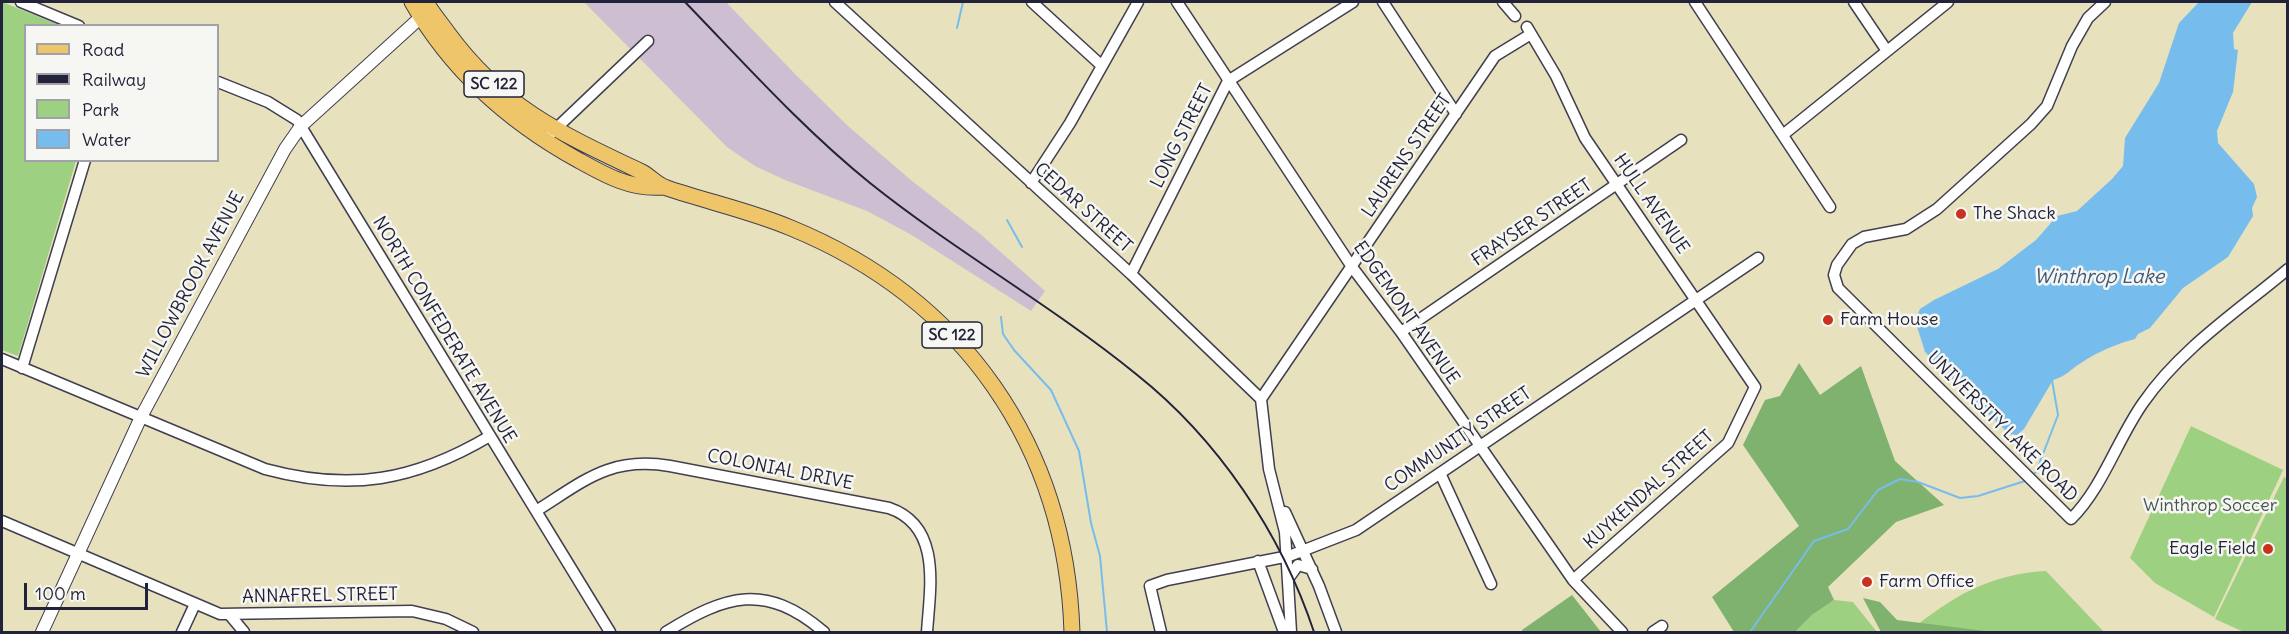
<!DOCTYPE html>
<html>
<head>
<meta charset="utf-8">
<style>
	body { margin:0 }
	#map { position:relative; width:2289px; height:634px; overflow:hidden; background:#e8e1be; font-family:Delius,sans-serif }
	canvas { display:block }
	.frame { position:absolute; inset:0; border:3px solid #22223b; pointer-events:none }
	.legend { position:absolute; left:24px; top:24px; width:195px; height:138px; box-sizing:border-box; background:#f6f6f2; border:2px solid #a1a1a9; margin:0; padding:8px 10px; list-style:none; font-size:18px; color:#22223b }
	.legend li { display:flex; align-items:center; gap:12px; height:30px }
	.legend b { width:30px; border:2px solid #a1a1a9 }
	.scale { position:absolute; left:24px; top:583px; width:124px; height:27px; box-sizing:border-box; border:3px solid #22223b; border-top:0; padding-left:8px; font-size:18px; line-height:21px; white-space:nowrap; color:#22223b; -webkit-text-stroke:4px #f6f6f2; paint-order:stroke }
</style>
</head>
<body>
<div id="map">
<canvas width="2289" height="634"></canvas>
<div class="frame"></div>
<ul class="legend">
<li><b style="height:8px;background:#eec569"></b>Road</li>
<li><b style="height:8px;background:#22223b"></b>Railway</li>
<li><b style="height:16px;background:#9dd080"></b>Park</li>
<li><b style="height:16px;background:#76bded"></b>Water</li>
</ul>
<div class="scale">100 m</div>
</div>
<script>
const context = document.querySelector('canvas').getContext('2d');
context.lineJoin = 'round';
function fillPath(path, color) { context.fillStyle = color; context.fill(path, 'evenodd'); }
function strokePath(path, color, width, dash) { context.strokeStyle = color; context.lineWidth = width; context.lineCap = dash ? 'butt' : 'round'; context.setLineDash(dash || []); context.stroke(path); }
function write(font, color, halo, rows, align = 'center') {
  context.font = font + ' Delius,sans-serif'; context.lineWidth = 5; context.setLineDash([]); context.textBaseline = 'middle'; context.strokeStyle = halo; context.fillStyle = color; for (const [text, x, y, turn = 0] of rows) {
    context.save(); context.translate(x, y); context.rotate((+turn || 0) * Math.PI / 180); context.textAlign = isNaN(turn) ? turn : align; if (halo) context.strokeText(text, 0, 0); context.fillText(text, 0, 0); context.restore();
  }
}
fillPath(new Path2D(`
	M584,2H726L795,74L848,126L912,181L979,233L1045,291L1031,311L910,234L867,211L785,180L755,166L727,147Z`), '#cdbed2');
fillPath(new Path2D(`
	M2,2L59,25L26,26V160L76,161L18,356L2,350Z
	M2191,426L2283,470L2214,617L2155,583L2130,558Z
	M2284,477L2288,479L2287,632H2244L2215,619Z
	M2046,571L2104,632H1908C1952,597 1989,574 2046,571Z
	M1834,600L1853,602L1877,632H1795L1812,615Z`), '#9dd080');
fillPath(new Path2D(`
	M1799,363L1820,395L1861,366L1895,461L1944,505L1896,522L1828,587L1834,600L1812,615L1795,632H1734L1712,597L1799,526L1743,445L1765,400L1780,396Z
	M1572,595L1601,632H1523L1522,630Z
	M1863,598L1880,602L1897,620L1993,632H1881Z`), '#7eb26e');
fillPath(new Path2D(`
	M2199,2H2252L2233,33L2234,49L2238,50L2233,92L2217,131L2218,143L2254,184L2257,197L2252,208L2253,216L2228,257L2183,288L2150,328L2138,334L2135,339C2116,344 2097,352 2081,363C2068,371 2070,374 2053,380L2024,429L2017,435L2009,434L1925,352L1915,320L1920,309L1934,300L1998,269L2036,240L2057,216L2077,211L2112,179L2123,166L2125,138L2159,83L2179,23Z`), '#76bded');
strokePath(new Path2D(`
	M957,28L963,2
	M1007,220L1022,247
	M1001,317L1003,334L1014,350L1051,390L1079,451L1091,523L1100,556L1107,632
	M2032,475L2036,472L2058,415L2052,380
	M1750,632L1814,541L1848,529L1878,490L1900,479L1918,482L1960,498L1978,496L2025,481`), '#76bded', 2);
const minor = new Path2D(`
	M21,2L79,26
	M835,2L1131,274L1261,399L1269,469L1285,532L1291,632
	M1032,2L1101,65
	M1177,2L1352,267L1401,332L1573,580L1622,632
	M1383,2L1456,114
	M1503,2L1515,16
	M1695,2L1830,207
	M1854,2L1887,51
	M2105,2L2088,18L2072,46L2047,106L2031,124L1937,209L1906,229L1864,237L1852,244L1837,265L1834,275L1838,288L2071,519C2103,487 2117,440 2143,403C2181,348 2238,311 2288,269
	M1527,27L1556,76L1585,138L1755,387L1728,443L1573,580
	M218,82L268,102L297,120L610,632
	M1784,134L1948,2
	M545,139L648,41
	M1031,183L1070,123L1138,2
	M1131,274L1228,81L1353,2
	M1401,332L1681,140
	M2,359L265,469C350,492 414,481 490,436
	M22,368L85,160
	M1261,399L1495,56L1531,34
	M1440,473L1491,584
	M536,511C584,481 610,456 670,466L889,508C942,526 930,588 927,632
	M1285,512L1319,586L1336,632
	M2,521L220,614L412,611L446,619L473,632
	M1258,561L1284,632
	M1288,579L1298,565L1312,569
	M229,614L244,632
	M182,632L195,604
	M666,632C726,595 765,582 824,632
	M1161,632L1150,586L1167,580L1289,556L1356,530L1758,258
	M1653,632L1662,626`);
const tertiary = new Path2D(`
	M42,632L141,417L285,149L301,126L421,17`);
const primary = new Path2D(`
	M412,2C451,70 509,122 578,160C605,175 631,190 663,187
	M426,2C432,13 441,23 448,33C503,108 562,134 642,172C651,177 657,185 667,188C708,202 751,211 791,228C964,299 1066,446 1072,632`);
strokePath(minor, '#403f4f', 13);
strokePath(tertiary, '#403f4f', 14);
strokePath(primary, '#403f4f', 17);
strokePath(minor, '#fff', 10);
strokePath(tertiary, '#fff', 12);
strokePath(primary, '#eec569', 15);
strokePath(new Path2D(`
	M685,2C745,64 803,129 870,183C955,251 1051,305 1136,374C1218,439 1281,533 1314,632`), '#22223b', 2);
for (const [x, y, r, color] of [
	[1961,214,6,"#c8321e"],
	[1828,320,6,"#c8321e"],
	[2268,549,6,"#c8321e"],
	[1867,582,6,"#c8321e"]
]) { const dot = new Path2D(); dot.arc(x, y, r, 0, 2 * Math.PI); context.fillStyle = color; context.fill(dot); strokePath(dot, '#f6f6f2', 2); }
for (const [x, y, w] of [
	[494,84,60],
	[952,335,60]
]) { const box = new Path2D(); box.roundRect(x - w / 2, y - 13, w, 26, 4.5); context.fillStyle = '#f6f6f2'; context.fill(box); strokePath(box, '#22223b', 1.5); }
write('bold 16px', '#22223b', null, [
	["SC 122",494,84],
	["SC 122",952,335]
]);
write('18px', '#22223b', '#f6f6f2', [
	["LONG STREET",1182,136,-63],
	["LAURENS STREET",1407,156,-56],
	["HULL AVENUE",1651,204,55],
	["CEDAR STREET",1083,208,42],
	["FRAYSER STREET",1532,223,-34],
	["WILLOWBROOK AVENUE",191,285,-62],
	["EDGEMONT AVENUE",1406,313,55],
	["NORTH CONFEDERATE AVENUE",444,330,59],
	["UNIVERSITY LAKE ROAD",2002,427,45],
	["COMMUNITY STREET",1458,440,-34],
	["COLONIAL DRIVE",780,470,11],
	["KUYKENDAL STREET",1649,490,-42],
	["ANNAFREL STREET",320,596,-1]
]);
write('18px', '#22223b', '#f6f6f2', [
	["The Shack",1973,214],
	["Farm House",1840,320],
	["Eagle Field",2256,549,"right"],
	["Farm Office",1879,582]
], 'left');
write('18px', '#475650', '#f6f6f2', [
	["Winthrop Soccer",2210,506]
]);
write('italic 20px', '#3f5879', '#f6f6f2', [
	["Winthrop Lake",2099,277]
]);
</script>
</body>
</html>
